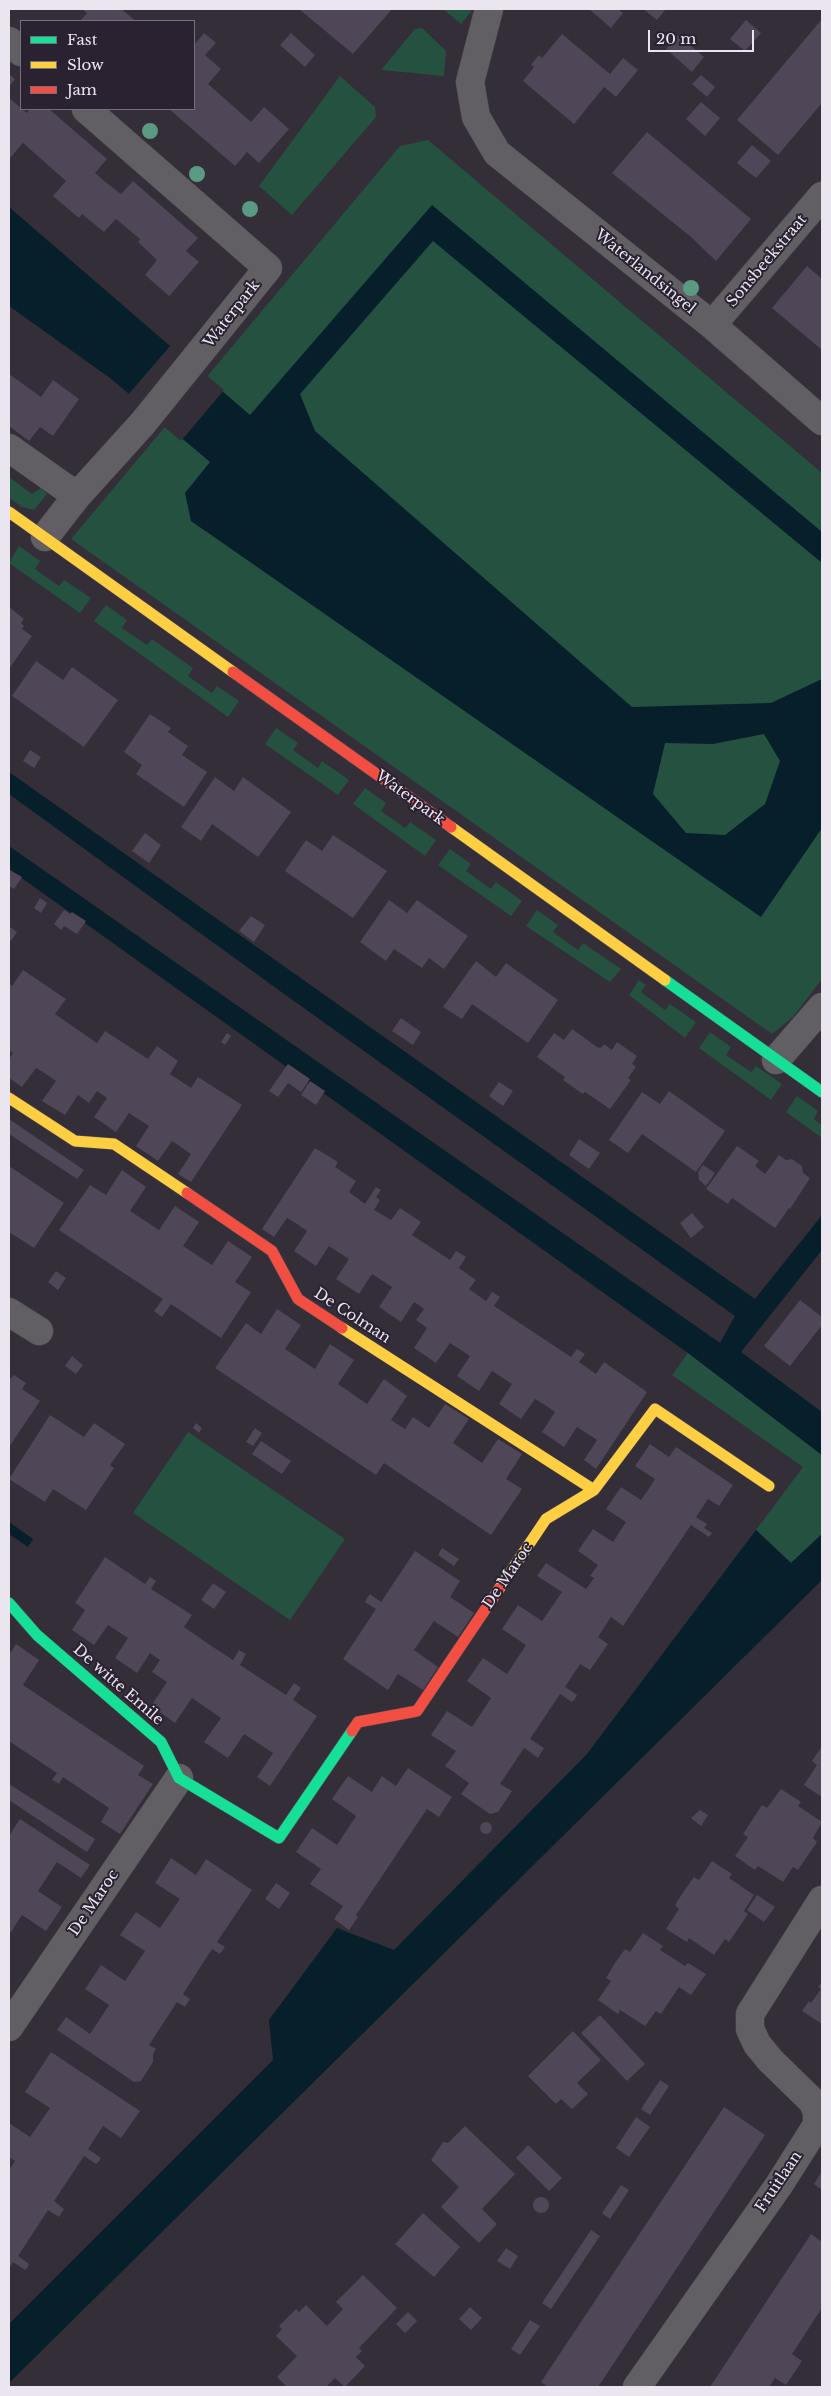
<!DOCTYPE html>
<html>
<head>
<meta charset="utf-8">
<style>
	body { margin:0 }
	#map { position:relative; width:831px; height:2396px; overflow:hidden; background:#332e38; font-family:"Libre Baskerville",serif }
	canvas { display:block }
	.frame { position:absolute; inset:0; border:10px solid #ebe5f0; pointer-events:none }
	.legend { position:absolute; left:20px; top:20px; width:175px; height:90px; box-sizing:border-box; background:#2a2131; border:1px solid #776f7d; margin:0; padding:6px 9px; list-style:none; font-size:15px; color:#ebe5f0 }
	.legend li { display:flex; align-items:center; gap:10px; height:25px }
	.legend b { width:25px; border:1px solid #776f7d }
	.scale { position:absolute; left:648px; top:30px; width:106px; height:22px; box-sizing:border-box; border:2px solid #ebe5f0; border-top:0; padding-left:6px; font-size:15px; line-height:18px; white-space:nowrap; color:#ebe5f0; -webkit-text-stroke:4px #2a2131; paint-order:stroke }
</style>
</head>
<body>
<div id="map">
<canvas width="831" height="2396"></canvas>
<div class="frame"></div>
<ul class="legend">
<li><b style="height:6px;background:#16e098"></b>Fast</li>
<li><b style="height:6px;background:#ffcf43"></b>Slow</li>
<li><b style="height:6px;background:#f24e42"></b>Jam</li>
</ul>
<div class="scale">20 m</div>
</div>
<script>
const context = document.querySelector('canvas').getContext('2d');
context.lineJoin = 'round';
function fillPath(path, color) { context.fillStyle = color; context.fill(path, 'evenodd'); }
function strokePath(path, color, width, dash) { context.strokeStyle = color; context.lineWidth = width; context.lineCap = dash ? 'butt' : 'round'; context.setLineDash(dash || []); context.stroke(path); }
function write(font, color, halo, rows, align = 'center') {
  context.font = font + ' "Libre Baskerville",serif'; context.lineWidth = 4; context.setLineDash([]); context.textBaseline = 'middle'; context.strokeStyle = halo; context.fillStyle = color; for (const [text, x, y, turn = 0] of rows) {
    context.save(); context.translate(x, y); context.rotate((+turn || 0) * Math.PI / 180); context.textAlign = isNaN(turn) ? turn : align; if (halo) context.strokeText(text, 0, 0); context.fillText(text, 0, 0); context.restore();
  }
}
fillPath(new Path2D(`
	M443,9H473L461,24Z
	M422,28L446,51L444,76L381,70L415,29Z
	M340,76L375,107L376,117L292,215L259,186Z
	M428,140L822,473V979L793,1017L772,1034L71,539L400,146Z
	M9,477L32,494L41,488L47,494L34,510L22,507L9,498Z
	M19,546L40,561L35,569L59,586L64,580L91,598L80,613L9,563Z
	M106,605L127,620L122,628L147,645L152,639L193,668L188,676L212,693L217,686L239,701L228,717L94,621Z
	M276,728L298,743L293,750L318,768L322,761L349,780L338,795L265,744Z
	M365,788L386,803L381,811L405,828L410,822L436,840L425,856L353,804Z
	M450,849L471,864L466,871L491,889L496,882L522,901L511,916L438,865Z
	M537,910L558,925L553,932L578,950L583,943L621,969L610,982L526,926Z
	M639,980L646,985L641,992L665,1010L670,1004L696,1022L685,1038L629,995Z
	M710,1032L731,1047L726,1055L751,1072L756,1066L782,1084L771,1100L699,1048Z
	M797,1096L818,1111L814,1119L822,1125V1138L786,1112Z
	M688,1353L822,1455V1534L791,1563L756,1530L803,1467L672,1375Z
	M188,1432L345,1539L290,1620L133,1513Z`), '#255140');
fillPath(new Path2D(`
	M432,205L822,532V563L433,241L300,394L315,431L632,707L771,703L822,679V828L761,917L191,521L185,493L210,462L110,378L9,306V207L250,415ZM764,734L780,761L765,804L725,835L686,833L653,794L665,743L713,744Z
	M9,772L755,1299L822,1215V1250L741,1352L822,1412V1455L688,1353L9,869V846L720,1343L735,1316L280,991L9,794Z
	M9,1522L33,1539L28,1547L9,1534Z
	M756,1530L791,1563L822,1534V1580L9,2383V2324L273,2060L269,2020L337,1928L394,1950L587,1754Z`), '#061f2a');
fillPath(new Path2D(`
	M171,345L224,390L181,441L127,396Z`), '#332e38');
fillPath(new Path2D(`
	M82,9H121L136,21H80L87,13Z
	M299,9H392L353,54Z
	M589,9H618L623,13L611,28Z
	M643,9H666L657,20Z
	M822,19V103L778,155L737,120Z
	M746,20L761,33L745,51L730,39Z
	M204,33L216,43L205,55L221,69L208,84L251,122L264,107L289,129L259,163L247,152L235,166L169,109H194V45Z
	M291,33L315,55L305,67L280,45Z
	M562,34L610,74L623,58L638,70L616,97L604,87L574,124L523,81L534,67L531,65L539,55L542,58Z
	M678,35L704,57L692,72L666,49Z
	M9,74L15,79L9,87Z
	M701,75L715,87L707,97L692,84Z
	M9,98L27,113L30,109H49L107,159L95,173L108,184L121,194L133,181L198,238L186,251L199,262L169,296L145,275L157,260L138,242L140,239L116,219L104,232L82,214L79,218L53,196L66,181L23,143L10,158Z
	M701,102L720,118L705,136L686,119Z
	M647,132L751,219L716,261L691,237L612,173Z
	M752,145L771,161L756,178L737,163Z
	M807,266L822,279V350L772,308Z
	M9,374L41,397L53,380L79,399L53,436L40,427L29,441L9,426Z
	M9,607L24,619L21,623L24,626L22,629L32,636L9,669Z
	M36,661L63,680L72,667L118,700L84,747L12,696Z
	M150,714L171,728L168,732L188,746L182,755L207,772L184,807L136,774L142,765L124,752Z
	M30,750L41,757L34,768L23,761Z
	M215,777L234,791L243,777L291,812L258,857L212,824L201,841L181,827Z
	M145,833L161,845L149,863L132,851Z
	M333,835L387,871L353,918L285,871L306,840L322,851Z
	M10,870L22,877L14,889L9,886Z
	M40,898L47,903L41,913L34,908Z
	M389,900L407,913L417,900L468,936L444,969L429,958L422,968L394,949L386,961L360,942Z
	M64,910L70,914L72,912L86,921L77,934L64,926L61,930L54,924Z
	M251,916L265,925L254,942L239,931Z
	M10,927L17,932L11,941L9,939Z
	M476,961L496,977L506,963L558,1000L528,1043L472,1004L462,1019L443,1007Z
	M23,970L66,999L55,1014L97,1043L105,1031L148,1059L157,1046L178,1061L170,1074L191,1088L198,1077L242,1105L191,1182L178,1174L191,1154L172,1141L158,1161L136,1146L149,1126L129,1113L116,1132L94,1117L107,1098L97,1091L89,1103L78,1095L65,1115L42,1101L56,1081L46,1074L36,1068L22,1087L9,1078V1059L13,1053L9,1050V983L12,986Z
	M401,1018L421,1032L413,1045L392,1031Z
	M572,1029L597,1047L601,1048L604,1044L612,1050L617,1042L637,1056L632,1064L636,1067L628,1078L631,1080L610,1109L585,1092L583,1094L563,1080L565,1077L537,1057L554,1033L564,1040Z
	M227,1033L231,1036L225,1045L221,1042Z
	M288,1064L310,1079L301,1092L288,1083L278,1097L269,1091Z
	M310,1081L325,1091L316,1105L301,1095Z
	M499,1082L513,1091L503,1106L489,1096Z
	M669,1091L725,1131L696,1172L642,1134L628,1153L609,1140L642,1092L660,1104Z
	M9,1119L84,1170L77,1179L9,1134Z
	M579,1139L600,1153L589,1169L569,1155Z
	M737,1146L759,1161L755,1166L765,1174L779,1155L786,1160L792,1159L802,1166L803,1173L810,1178L790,1209L789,1208L775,1228L732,1198L728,1204L706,1189Z
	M315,1148L338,1162L335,1167L356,1181L349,1192L365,1204L376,1187L381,1190L376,1197L380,1200L374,1210L391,1220L400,1208L421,1222L412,1235L450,1260L456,1251L466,1257L459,1268L476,1280L469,1289L486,1301L492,1292L500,1297L494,1306L571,1357L577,1349L585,1354L579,1362L596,1374L604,1362L647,1392L596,1469L584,1460L597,1440L577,1427L564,1447L542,1432L555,1412L545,1405L535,1399L521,1419L499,1404L512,1384L492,1371L479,1391L457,1376L470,1356L450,1343L436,1363L414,1348L427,1328L416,1320L424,1309L414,1302L401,1322L379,1307L392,1287L372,1274L359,1294L336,1279L349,1259L329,1246L316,1266L294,1251L307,1231L297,1224L287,1218L274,1237L262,1229Z
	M703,1165L715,1173L706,1186L699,1180L698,1172Z
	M9,1166L64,1203L34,1248L9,1232Z
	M122,1170L146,1187L130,1211L159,1230L175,1206L199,1222L183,1246L212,1265L228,1241L252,1257L235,1282L251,1292L221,1338L171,1304L162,1317L154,1311L163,1299L59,1230L90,1185L106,1195Z
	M692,1213L704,1227L691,1238L680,1223Z
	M56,1271L66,1278L58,1290L48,1282Z
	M800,1300L822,1317V1325L790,1366L764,1346Z
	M277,1309L301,1325L285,1349L315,1369L330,1344L354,1360L338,1384L367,1404L384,1379L407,1396L391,1420L405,1429L413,1417L429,1428L445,1404L469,1419L453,1443L482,1463L498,1439L522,1454L506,1479L522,1489L491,1535L384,1463L376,1475L215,1368L246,1323L261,1334Z
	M72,1356L83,1365L76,1374L65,1366Z
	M14,1375L26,1383L22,1389L40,1401L9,1447V1380Z
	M50,1415L84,1437L94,1423L125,1444L110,1465L114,1468L86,1510L53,1489L45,1502L9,1479Z
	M196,1423L202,1428L199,1433L193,1428Z
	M255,1428L262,1433L253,1446L246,1442Z
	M261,1441L291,1461L282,1474L252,1454Z
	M650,1444L669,1457L676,1447L733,1485L719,1506L708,1499L696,1517L707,1524L704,1528L712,1533L709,1537L691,1525L623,1626L611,1617L598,1637L608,1644L590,1670L580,1664L565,1687L577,1695L575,1699L572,1702L560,1694L530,1739L544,1748L538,1758L524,1748L500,1784L512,1791L498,1812L490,1814L461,1794L469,1783L445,1766L456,1751L431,1735L447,1711L472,1727L491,1698L467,1681L483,1658L507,1674L526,1645L502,1629L518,1605L542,1621L562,1592L537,1576L546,1563L586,1589L594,1578L590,1576L598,1565L578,1551L593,1529L613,1542L626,1522L606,1509L621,1487L641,1500L648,1490L655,1479L635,1466Z
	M442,1548L459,1559L454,1566L438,1555Z
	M415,1551L460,1581L450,1597L474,1613L458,1637L434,1621L414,1650L438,1667L423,1690L398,1674L388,1690L343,1659L376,1609L365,1602L367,1598L370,1594L381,1602Z
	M105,1557L145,1584L150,1577L156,1581L151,1589L192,1615L184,1627L210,1645L233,1660L239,1650L246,1654L240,1665L286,1695L294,1683L301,1688L293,1700L317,1716L270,1786L257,1777L273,1753L244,1734L228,1758L204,1742L221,1718L192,1698L175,1723L151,1706L167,1682L152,1672L160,1660L150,1653L137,1673L115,1658L128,1638L108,1625L94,1645L72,1630L85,1610L75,1603Z
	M213,1583L226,1592L214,1609L201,1600Z
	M16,1644L39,1660L23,1685L144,1766L138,1775L153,1784L120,1834L101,1822L109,1808L63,1777L59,1784L56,1782L52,1780L57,1773L9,1741V1655Z
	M822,1746V1797L804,1785L817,1765L812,1761Z
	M408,1768L452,1797L439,1817L427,1809L356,1915L358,1917L349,1930L334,1919L343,1906L310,1884L321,1869L296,1852L312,1828L337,1845L356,1816L332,1799L348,1776L372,1792L382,1776L396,1786Z
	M9,1784L95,1839L87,1852L9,1800Z
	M781,1789L801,1802L798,1806L822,1822L813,1838L817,1842L798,1870L793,1867L783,1882L758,1866L755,1870L735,1856L748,1837L743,1834L762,1805L767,1808Z
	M700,1810L708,1815L701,1826L691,1818Z
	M20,1819L90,1865L81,1878L57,1862L38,1891L62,1907L46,1931L22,1915L9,1935V1836Z
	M480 1828a6 6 0 1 1 12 0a6 6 0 1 1-12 0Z
	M171,1858L196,1875L206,1859L252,1890L217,1942L225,1947L220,1954L212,1949L183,1994L190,1999L185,2007L177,2002L149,2045L156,2049L153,2054V2062L141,2081L134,2082L57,2030L66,2017L90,2034L109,2005L85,1989L101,1965L125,1981L145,1951L120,1935L136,1912L160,1928L180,1899L155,1883Z
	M712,1861L732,1874L729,1878L754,1895L744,1911L748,1914L729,1942L725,1939L714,1955L689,1938L687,1942L666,1929L679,1909L675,1905L684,1891L694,1877L699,1880Z
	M276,1883L290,1893L279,1909L265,1899Z
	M757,1895L775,1907L764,1922L747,1910Z
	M643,1933L663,1946L660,1950L685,1966L688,1963L706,1974L691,1995L679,1987L661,2014L656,2011L645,2026L620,2010L618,2014L598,2000L611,1981L606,1978L615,1963L625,1949L630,1952Z
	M822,1981V2024L802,2011L809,2001L811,2003L821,1989L818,1987Z
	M600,2015L645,2064L627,2081L581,2033Z
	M573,2031L601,2060L577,2083L588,2094L572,2109L561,2099L556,2104L528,2076Z
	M51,2052L140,2111L121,2138L103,2126L88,2149L101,2158L99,2161L96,2164L84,2156L54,2201L64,2209L59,2217L48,2210L18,2256L29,2264L28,2267L25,2270L13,2262L9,2269V2170L15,2161L9,2157V2123L30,2137L50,2108L25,2092Z
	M660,2080L669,2086L650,2115L641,2109Z
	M724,2107L765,2135L598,2387H548L541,2382Z
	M636,2117L650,2127L629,2157L616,2148Z
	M465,2126L515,2174L482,2209L497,2224L479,2243L441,2207L459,2187L431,2160L443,2142L448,2143Z
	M528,2145L562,2178L549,2191L516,2158Z
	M822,2171V2190L814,2184Z
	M621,2185L629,2190L610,2219L602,2213Z
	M533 2205a8 8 0 1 1 16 0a8 8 0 1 1-16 0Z
	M423,2213L460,2247L434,2277L395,2244Z
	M591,2230L600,2236L551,2309L542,2303Z
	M811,2234L822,2242V2308L792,2354L802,2361L786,2385L775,2378L769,2387H710Z
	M506,2248L518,2256L510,2269L497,2261Z
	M363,2275L397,2308L359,2348L362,2351L356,2357L365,2366L345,2387L335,2378L326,2387H287L277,2377L297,2356L276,2336L282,2329L279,2326L296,2309L299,2312L306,2305L327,2326L343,2309L336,2302Z
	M470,2307L482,2318L471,2330L459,2319Z
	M408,2312L417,2321L405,2333L396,2324Z
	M530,2320L540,2326L520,2355L511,2349Z`), '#4f4657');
const street = new Path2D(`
	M489,9L470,82L476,117L497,153L712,325L822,421
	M9,41L21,52
	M712,325L822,196
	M9,448L77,496
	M45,537L77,496L143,423L268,268L86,109
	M776,1060L822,1007
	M9,1312L39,1331
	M9,2027L179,1778
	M637,2387L779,2185L817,2125V2112L813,2102L770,2060L757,2044L750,2029V2014L822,1900`);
const fast = new Path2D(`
	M665,980L822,1092
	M9,1603L37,1635L161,1742L179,1778L279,1838L352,1731`);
const slow = new Path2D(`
	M9,512L233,672
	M451,827L665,980
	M9,1098L75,1141L114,1144L187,1193
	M342,1328L594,1490
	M499,1589L546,1519L594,1490L655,1409L769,1486`);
const jam = new Path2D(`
	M233,672L451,827
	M187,1193L272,1251L298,1299L342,1328
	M352,1731L358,1722L417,1711L499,1589`);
strokePath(street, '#514d55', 29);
strokePath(fast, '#514d55', 12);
strokePath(slow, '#514d55', 12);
strokePath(jam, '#514d55', 12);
strokePath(street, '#615e64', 28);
strokePath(fast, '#16e098', 11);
strokePath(slow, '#ffcf43', 11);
strokePath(jam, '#f24e42', 11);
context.fillStyle = '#5a9a82';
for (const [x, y] of [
	[150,131],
	[197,174],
	[250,209],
	[691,288]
]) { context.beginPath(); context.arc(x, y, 8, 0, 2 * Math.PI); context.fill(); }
write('15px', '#ebe5f0', '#2a2131', [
	["Sonsbeekstraat",767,261,-50],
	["Waterlandsingel",645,272,39],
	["Waterpark",232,314,-52],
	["Waterpark",410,798,36],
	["De Colman",352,1316,33],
	["De Maroc",508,1576,-56],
	["De witte Emile",118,1685,41],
	["De Maroc",94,1903,-56],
	["Fruitlaan",779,2182,-56]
]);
</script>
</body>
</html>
